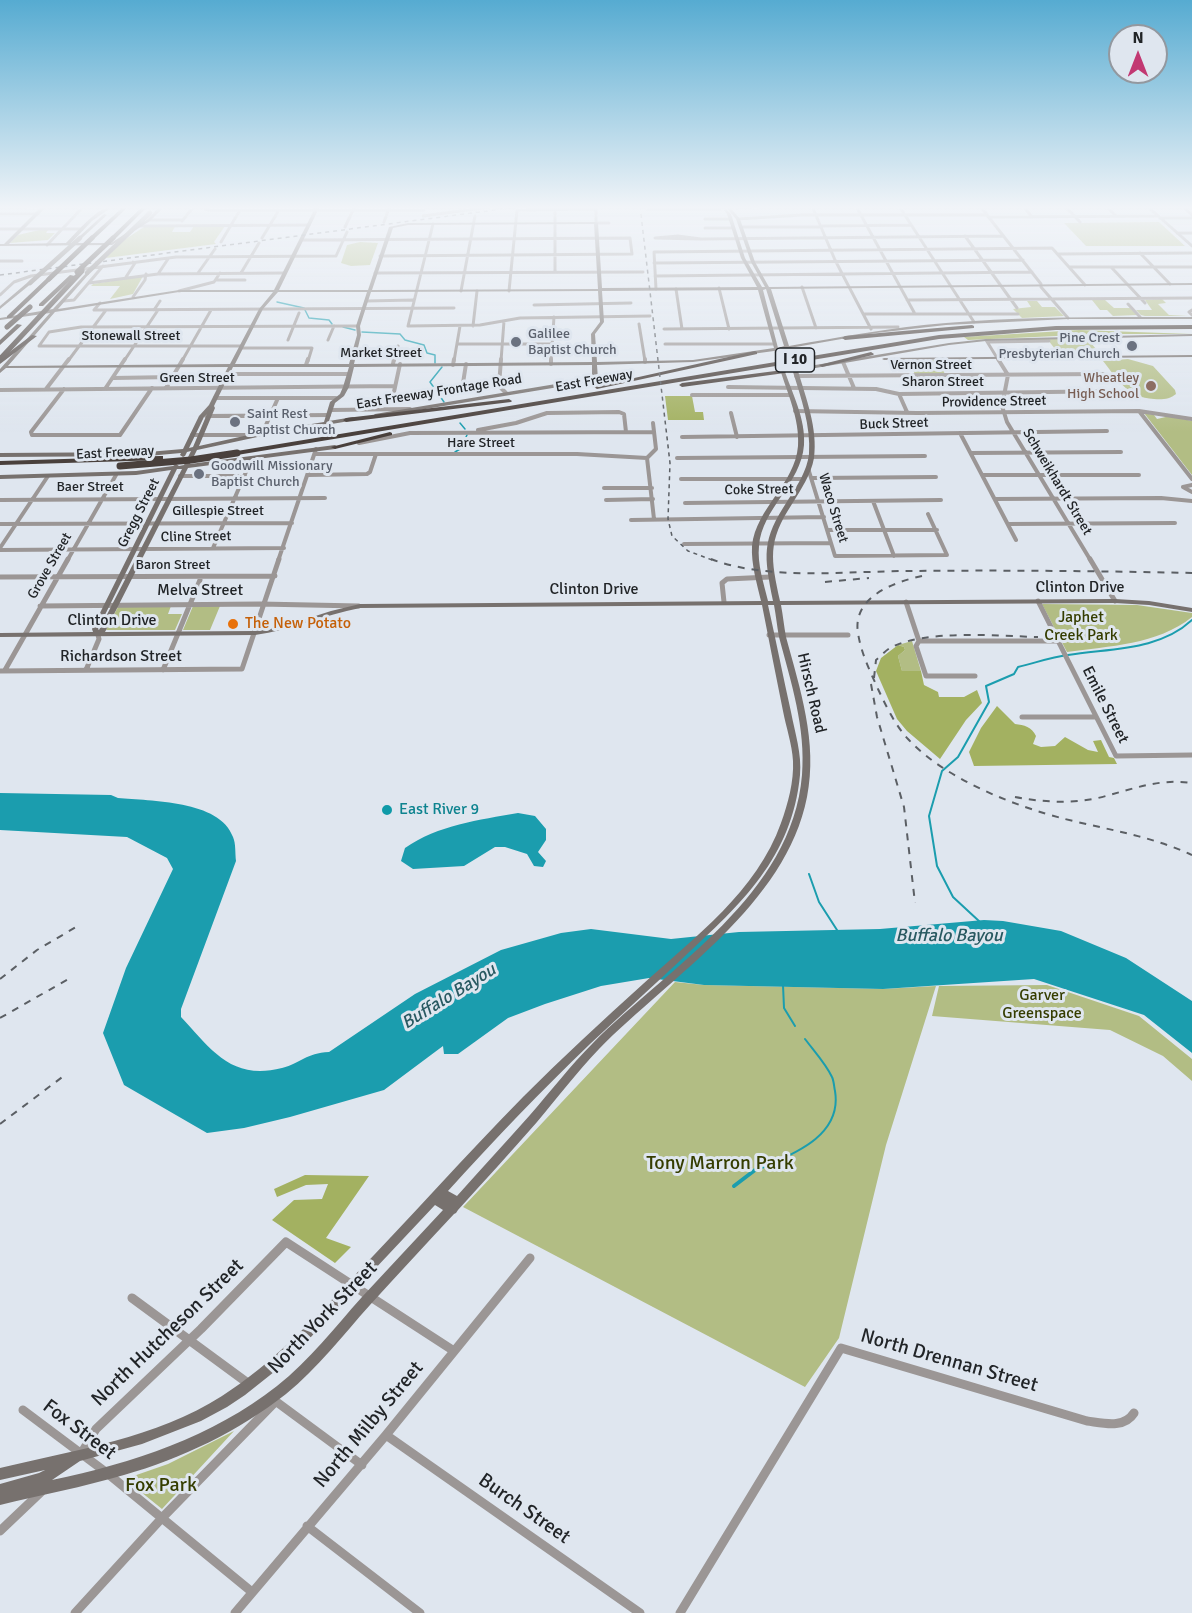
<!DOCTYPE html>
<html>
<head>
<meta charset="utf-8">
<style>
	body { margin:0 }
	#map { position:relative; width:1192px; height:1613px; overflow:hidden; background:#dfe6ef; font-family:Signika,sans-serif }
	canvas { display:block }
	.north { position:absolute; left:1108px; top:24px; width:60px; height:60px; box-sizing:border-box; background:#dfe6ef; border:2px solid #93989f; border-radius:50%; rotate:0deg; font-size:16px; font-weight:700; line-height:24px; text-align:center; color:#212427 }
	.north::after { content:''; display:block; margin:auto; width:21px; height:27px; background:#c23872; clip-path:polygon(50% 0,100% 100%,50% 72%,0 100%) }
</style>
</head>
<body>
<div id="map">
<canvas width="1192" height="1613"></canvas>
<div class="north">N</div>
</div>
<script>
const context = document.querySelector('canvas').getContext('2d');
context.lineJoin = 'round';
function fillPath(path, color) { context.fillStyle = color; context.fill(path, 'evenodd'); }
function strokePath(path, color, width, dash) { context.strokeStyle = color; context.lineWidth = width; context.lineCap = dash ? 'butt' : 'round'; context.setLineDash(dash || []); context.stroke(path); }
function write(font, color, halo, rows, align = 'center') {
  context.font = font + ' Signika,sans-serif'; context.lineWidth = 6; context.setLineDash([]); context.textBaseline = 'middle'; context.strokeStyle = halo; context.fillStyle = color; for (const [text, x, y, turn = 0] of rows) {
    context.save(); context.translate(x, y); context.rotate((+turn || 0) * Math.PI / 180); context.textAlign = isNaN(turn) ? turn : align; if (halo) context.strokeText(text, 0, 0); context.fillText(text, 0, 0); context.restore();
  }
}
fillPath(new Path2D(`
	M1159,222L1185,246H1086L1064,223Z
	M194,226H225L214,242L216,244L106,258L124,240L144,227H175L172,232H190Z
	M39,230H48L46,233H55L48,240L10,243L18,235Z
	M360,242L378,243L370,265L351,266L341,263L347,245Z
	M143,276L133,294L110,299L120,286H91L93,284Z
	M1162,299L1166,303L1158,304L1169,315L1188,316H1145L1141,315L1136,310H1152L1145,300Z
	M1092,300H1105L1114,308H1130L1137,315L1113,316L1107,310H1100Z
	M1027,301H1037L1042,307H1055L1064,316L1022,318L1013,309L1031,307Z
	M1086,337L1101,355L1051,356L1046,349H1055L1048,340H994Z
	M1128,359L1153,366L1175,390L1176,394C1170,399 1162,400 1154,399C1128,398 1118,380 1103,361Z
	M898,360H938L945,374H915L911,367H901Z
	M1144,413L1154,415L1157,419L1170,416L1192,421V475Z
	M1042,604L1137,605L1192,613V617C1157,645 1109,646 1067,652Z
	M171,606L168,614H182L175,630H106L118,607Z
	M193,606H220L210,630H183Z
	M912,641L921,671H902L898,656L905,650L904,647L898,645Z
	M675,982L704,985L883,989L936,986L886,1145L839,1338L805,1387L463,1207Z
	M1047,985L1139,1016L1192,1059V1081L1163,1056L1110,1030L932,1016L939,986Z
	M234,1431L162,1509L125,1479L168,1464Z`), '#b2bd84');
fillPath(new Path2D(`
	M1079,330L1192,334H1102L968,340L964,337Z
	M665,396H692L695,412H703L704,420H668Z
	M898,645L904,647L905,650L898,656L902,671H921L924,685L938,692L939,697H964L977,690L982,703L966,720L940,759L907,731L897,719L876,671L881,658Z
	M997,706L1015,724C1024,725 1032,727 1036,736L1033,744L1041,747L1055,746L1065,737L1088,750L1098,752L1093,741L1101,740L1109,757L1114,758L1117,764L974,766L969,752L981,728Z
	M305,1175L369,1176L326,1238L351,1247L335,1263L272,1220L294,1200L322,1199L328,1184L306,1185L277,1197L274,1189Z`), '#a3b161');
fillPath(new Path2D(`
	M0,793L111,795L118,798C150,801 220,800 233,837C236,844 235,853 236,861L181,1009V1017C211,1049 231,1081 282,1068C301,1063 306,1053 329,1052L415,994L501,950L561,933L591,929L671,939L739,932L880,929L984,920L1003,921L1061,931L1126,958L1192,1001V1053L1144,1015L1034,979L883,989L704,985L649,978L601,986L545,1004L508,1018L458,1054H444L443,1046L384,1090L290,1117L244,1128L207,1133L124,1085L103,1033L126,968L173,869L167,858L127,837L0,830Z
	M518,813L535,816L546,829V840L538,852L546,861L543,867L534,866L527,854L505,847H495L464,866L413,869L401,861L405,848C438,825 479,820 518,813Z`), '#1b9dae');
strokePath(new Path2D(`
	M277,302L304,308
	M305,310L309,318L329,320L332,324
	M343,327L355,330
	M362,332L400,334L405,340L424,345L427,353L435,355V363
	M442,367L430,382L444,402
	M460,423L465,429
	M455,452L460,449L467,435`), '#1b9dae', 1.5);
strokePath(new Path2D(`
	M809,874L819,902L837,930
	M980,922L953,897L937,866L929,816L942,771L958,757L989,702L986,686L1014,674L1018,667C1035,663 1051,657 1068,655C1110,648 1159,651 1192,620
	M783,985L784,1008L795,1026
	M766,1166C799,1152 842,1133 835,1091C834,1087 834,1081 832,1077C826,1064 814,1051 805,1039`), '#1b9dae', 2);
strokePath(new Path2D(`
	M734,1186L755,1170L769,1164`), '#1b9dae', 4);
strokePath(new Path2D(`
	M207,206L205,209L210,210H424
	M812,206L835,260L871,329
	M856,206L915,314
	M899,206L974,322
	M980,206L1041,284V287L1068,318
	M1023,206L1032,217
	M1065,206L1080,222
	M1106,206L1116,216
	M1147,206L1192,246
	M1182,206L1192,215
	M28,207H45
	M596,207V223H609
	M736,208L771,206
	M555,209V272
	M648,209H720
	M0,214H38
	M423,216L498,206
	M988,217L1157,216
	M1160,218H1192
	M705,219H730
	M738,219L801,215H986
	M149,220H183
	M182,221L191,210
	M384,222L389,208
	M433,224L408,326L480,325L520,318L650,316
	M140,226L309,225
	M820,226L911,225
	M345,227L354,208
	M741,227H821
	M705,228H733
	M0,229H82
	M1177,233H1192
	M678,236L701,239L655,238Z
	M965,236L1017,308
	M262,238L279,210
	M701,239L1003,236
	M301,240L630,238L632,254L380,256
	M221,242L240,210
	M47,245L84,206
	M1140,253L1170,284
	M1058,254L1192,253
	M0,261H22
	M654,263L1023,260
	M1069,267H1192
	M1111,267L1145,303
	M198,273L215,249
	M241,273L259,243
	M375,273L643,272
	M158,274L168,259
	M655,276L1032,272
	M126,277L135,263L133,262
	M216,280H245
	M89,283L158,274L284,273
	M802,287L816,328
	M719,288L729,329
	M656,289L654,252L1052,248L1085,285
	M676,289L682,329
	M179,291L214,282L220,273
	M461,291L475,216
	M509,291L517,210L596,209
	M0,295L14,282L31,276L176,257L336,256L347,232
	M133,297L145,280L146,274
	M907,300L1192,298
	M64,301L74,300L103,266
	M366,301L413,300
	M100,303L94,310L454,308
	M1128,304L1140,317
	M534,305L631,303
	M154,310L160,301
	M1192,310L1189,312L1192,315
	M864,314H1018
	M639,324L645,361
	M473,326L477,291
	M664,329L898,327
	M288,340L299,313
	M328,340L334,326
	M986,340L999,361
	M989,342L1049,341
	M457,344H553
	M665,344H775
	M242,346H39L49,332L81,327L358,326
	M241,348H312L308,361
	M68,361L106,310
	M124,361L158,310
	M182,361L211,310
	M394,361L398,346
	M454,361L460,326
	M501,361L504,321
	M551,361L554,317`), '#9b9695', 3);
strokePath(new Path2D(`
	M501,359L499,386L506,393
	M645,359V362
	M998,359L1008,375L1002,406L1007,422L1091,561
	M843,362L854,388
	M393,364L394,359
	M551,364V359
	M306,365L308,359
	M453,365L454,359
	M227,374H350
	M796,376L1103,374
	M113,378L173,377
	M595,379L631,373
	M463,383L466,364
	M728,387L876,389L899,394L1122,391
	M166,388L183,359
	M46,389L69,359
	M64,389L31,432L32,435H120L152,388
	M105,389L125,359
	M0,390L395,386
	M899,394L907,412
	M692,395H790
	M215,398H336
	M392,401L400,364
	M331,410L410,409
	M795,411L917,413L1139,411L1192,419
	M1139,411L1192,479
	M731,413L737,437
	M206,416L329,415
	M653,423L656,449L647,458L654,519
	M478,430L516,423L547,413L619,412L624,414L626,432
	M960,433L1016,540
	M262,434L278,398
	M192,435H257
	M682,437L1107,431
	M359,443L410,433L654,432
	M971,453L1121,452
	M315,454H577L647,458
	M677,458L925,456
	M808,468L835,556L947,555L928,514
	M308,475L367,474L370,472L376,454
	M982,475H1139
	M180,476H245
	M813,478L936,477
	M681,479H803
	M1192,485L1183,487L1192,492
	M604,488H652
	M995,499L1161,498L1192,501
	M0,500L325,498
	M606,500L653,499
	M873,501L894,556
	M685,503L941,500
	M631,520L824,517
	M0,524L292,523
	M1008,524L1175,523
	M827,530H937
	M684,544L831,543
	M0,548L48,476
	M213,548L252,458
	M0,550L284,548
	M67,561L116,475
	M278,561L316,449`), '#9b9695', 4);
strokePath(new Path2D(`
	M1090,559L1115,601
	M0,577L275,576
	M1038,601L1116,756L1192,755
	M724,602L722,583L727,579L770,577
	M906,602L919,641L916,646L926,676H975
	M40,606L260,604L359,606
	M769,635H848
	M919,641H1057
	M5,670L68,559
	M86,670L99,639L98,635
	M163,670L200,580
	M0,671L242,669L279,559
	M1022,717H1095`), '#9b9695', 5);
strokePath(new Path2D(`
	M132,1298L249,1384
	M274,1400L362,1465
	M23,1410L107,1473L252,1592
	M386,1435L640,1613
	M81,1454L96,1429L201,1329L286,1242L454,1351
	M307,1526L420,1613
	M0,1531L41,1492
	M75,1613L161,1519L275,1402
	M235,1613L386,1435L530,1258
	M680,1613L841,1348L1087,1421C1103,1423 1124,1429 1134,1413`), '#9b9695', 9);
fillPath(new Path2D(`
	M42,206H47L9,244L66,243C77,232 97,207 113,206L92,221L71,243H111L148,219L160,206H165L150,221L112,245L0,246V244H4Z
	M316,206H320L279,290H368L389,227L408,223L596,222L598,223L602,288L757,287L741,258L727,214L724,210L726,209L731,214L745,258L762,287H765L751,262L736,219L725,206H729L740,219L755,262L769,287L1192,283V285L771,289L789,346C841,337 893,327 946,323C1028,316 1110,317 1192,317V319H1068L946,325L876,333L790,348V351L788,352L785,349L779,350V352L777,353L774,351L693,362L597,365L598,379L595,381L377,417L374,415L375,414L592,378V365L354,367L349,387L344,396L335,403L329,421L353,417L356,419L355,420L262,436L197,450L190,464L335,445L338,447L335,449L188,468L105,632L255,631L281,627L331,611L360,604L761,601C757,584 751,564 752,546C756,508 795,484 798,446C800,419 787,393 780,369L782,368L784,369C792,393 806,419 804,445C801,484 762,508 759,546C757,564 764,584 768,601H773C764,555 761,541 788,500C797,486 807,471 809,454C811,426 801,398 793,372L788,371L792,369V367H796L797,368L949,343L986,339L1192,334V336L986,341L949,345L798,371C806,398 818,429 814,458C811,475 801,489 792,504C767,542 771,559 780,601L1115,599L1149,601L1192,608V612L1149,605L1115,603L781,605C783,616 784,626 786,637C800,689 818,742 807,797C786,905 671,976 599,1049C577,1072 557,1098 537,1122C511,1152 484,1181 458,1210L456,1213L454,1214C426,1244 398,1274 370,1305C343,1335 318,1368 286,1394C239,1431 181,1459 124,1475C83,1487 41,1495 0,1505V1484L39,1473L45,1470L0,1480V1468C75,1450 156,1438 222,1396C272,1364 313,1320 353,1277C410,1218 465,1156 523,1097C562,1058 602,1021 643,984C695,937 757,891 781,823C788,804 794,781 793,761C792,744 786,727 783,711C776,676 769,641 762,605L360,608C324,615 291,630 255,635L0,637V633L93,632L92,629L171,470L136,475L0,479V475L136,471L173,466L176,464L179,466L184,465L191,451L187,452L185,456L183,457L180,455L181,453L148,456L0,457V453L148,452L183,449L199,416L209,405L228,367L6,368L0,373V369L50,313L0,320V318L53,309L87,272L89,274L58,309L179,290H274ZM594,224L598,289L372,290L393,228L408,225ZM766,289L784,346L778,348L763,290ZM758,290L774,348L693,360L597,362L595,334L604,322L602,291ZM598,291L600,322L591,334L592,362L354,364L361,335L360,326L371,292ZM179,292H273L259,309L230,364L8,366L55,312ZM278,292H367L356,326L357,335L349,364H235L263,309ZM233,367H349L343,387L340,394L330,402L324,422L262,432L199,446L215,408L214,406ZM207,414L193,447L189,448L204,417ZM177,469H182L99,630L98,629ZM768,605H774C776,616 777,626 779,637C791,682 806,728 802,775C792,895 670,966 593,1043C570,1066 551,1091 530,1115C506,1142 481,1169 457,1196L448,1191C494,1140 541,1091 590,1044C621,1015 653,986 684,957C741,904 792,858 800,775C802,754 795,733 791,712C783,676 776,641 768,605ZM435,1205L443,1210C416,1239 389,1268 362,1297C335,1327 310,1360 277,1386C212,1437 133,1463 52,1480L80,1461L142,1444L201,1421L227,1407L245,1395L279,1368L310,1338Z
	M104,214L107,215L82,238H80V236Z
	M28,282L32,283L0,309V306Z
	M1192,355V357L884,360L882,359L884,358Z`), '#77716e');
fillPath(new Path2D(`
	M124,206H129L94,239H90V237Z
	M143,206H148L115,239H111V237Z
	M70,275L75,276L43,306H39V304Z
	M47,278L52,279L11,318H7V316Z
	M17,324L22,325L0,345V340Z
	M972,325L974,326V328L845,340L842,338L845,336Z
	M1192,325V329L1056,330L939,339L237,455L233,453L237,451L939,335L1056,326Z
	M32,335L37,336L0,364V359Z
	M755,351L757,352V354L597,389L594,387Z
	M871,352L874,354L873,355L822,367L819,365Z
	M783,370L786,372L785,373L682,387L679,385L682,383Z
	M509,399L512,401L511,402L346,422L343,420L346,418Z
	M390,432L392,433V435L335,449L331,447Z
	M160,456H163V460L0,465V461Z`), '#49403c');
strokePath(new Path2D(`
	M640,206L670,463L668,519L672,536L688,551L715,561
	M0,275L525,206`), '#5b5f64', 1.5, [4, 4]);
strokePath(new Path2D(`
	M711,559C768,581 848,571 910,571C1004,570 1098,571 1192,573
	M922,576C894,582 852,597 858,633C861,653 870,671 878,689C886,706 895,725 908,739C945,779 1014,806 1065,819C1109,830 1151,836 1192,855
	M825,582L869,578
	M874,678L876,660C880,657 885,651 890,648C925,629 998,636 1038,637
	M871,684L877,717L904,807L915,903
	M1015,797C1042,802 1070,804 1098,798C1131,790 1157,778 1192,783
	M0,979L37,950L76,927
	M0,1018L72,977
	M0,1124L65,1075`), '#5b5f64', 2, [7, 7]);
strokePath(new Path2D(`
	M87,273L150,213
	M30,283L80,238
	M788,351L791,361
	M777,352L780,361`), '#77716e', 4.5);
strokePath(new Path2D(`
	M779,359L782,369
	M791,359L794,368`), '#77716e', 5);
strokePath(new Path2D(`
	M77,272L113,238
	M49,279L92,238
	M7,327L30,307
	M0,359L82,271V268`), '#49403c', 5);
strokePath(new Path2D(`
	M120,466L191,460L237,453`), '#49403c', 7);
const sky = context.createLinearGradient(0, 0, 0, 432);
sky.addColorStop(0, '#56abd1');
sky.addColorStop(0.48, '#f1f4f8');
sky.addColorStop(1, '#f1f4f800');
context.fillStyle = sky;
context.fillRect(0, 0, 1192, 432);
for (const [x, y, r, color] of [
	[516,342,6,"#6b7280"],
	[1132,346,6,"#6b7280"],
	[1151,386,6,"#8d6e63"],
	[235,422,6,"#6b7280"],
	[199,474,6,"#6b7280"],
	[233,624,6,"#e8710a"],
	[387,810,6,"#0f9aa8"]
]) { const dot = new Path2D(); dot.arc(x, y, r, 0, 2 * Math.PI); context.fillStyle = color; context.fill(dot); strokePath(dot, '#dfe6ef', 2); }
write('14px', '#5b616d', '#dfe6ef', [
	["Galilee",528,334],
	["Baptist Church",528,350],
	["Pine Crest",1120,338,"right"],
	["Presbyterian Church",1120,354,"right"],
	["Saint Rest",247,414],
	["Baptist Church",247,430],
	["Goodwill Missionary",211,466],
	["Baptist Church",211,482]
], 'left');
write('14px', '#212427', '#dfe6ef', [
	["Stonewall Street",131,336],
	["Market Street",381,353],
	["Vernon Street",931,365],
	["Green Street",197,378],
	["East Freeway",594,381,-10],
	["Sharon Street",943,382],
	["East Freeway Frontage Road",439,392,-9],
	["Providence Street",994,402,-1],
	["Buck Street",894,424,-2],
	["Hare Street",481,443],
	["East Freeway",115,453,-3],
	["Schweikhardt Street",1057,482,59],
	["Baer Street",90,487],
	["Coke Street",759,490,-1],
	["Waco Street",833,508,73],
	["Gillespie Street",218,511],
	["Gregg Street",139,513,-63],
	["Cline Street",196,537,-1],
	["Baron Street",173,565],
	["Grove Street",50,566,-60]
]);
write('14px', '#785e54', '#dfe6ef', [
	["Wheatley",1139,378],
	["High School",1139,394]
], 'right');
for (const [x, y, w] of [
	[795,360,39]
]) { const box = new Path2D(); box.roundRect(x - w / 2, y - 12, w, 24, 4.5); context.fillStyle = '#dfe6ef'; context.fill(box); strokePath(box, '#212427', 1.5); }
write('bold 15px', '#212427', null, [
	["I 10",795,360]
]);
write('16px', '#212427', '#dfe6ef', [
	["Clinton Drive",1080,588],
	["Clinton Drive",594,590],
	["Melva Street",200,591],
	["Clinton Drive",112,621],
	["Richardson Street",121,657],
	["Hirsch Road",811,693,77],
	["Emile Street",1105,705,63]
]);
write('16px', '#353d00', '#dfe6ef', [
	["Japhet",1081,618],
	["Creek Park",1081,636],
	["Garver",1042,996],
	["Greenspace",1042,1014]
]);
write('16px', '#c56008', '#dfe6ef', [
	["The New Potato",245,624]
], 'left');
write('16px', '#0d838f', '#dfe6ef', [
	["East River 9",399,810]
], 'left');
write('italic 18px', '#285961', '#dfe6ef', [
	["Buffalo Bayou",949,936],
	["Buffalo Bayou",449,997,-32]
]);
write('20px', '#353d00', '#dfe6ef', [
	["Tony Marron Park",720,1164],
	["Fox Park",161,1486]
]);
write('20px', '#212427', '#dfe6ef', [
	["North York Street",323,1318,-46],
	["North Hutcheson Street",168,1333,-44],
	["North Drennan Street",949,1361,16],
	["North Milby Street",369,1425,-50],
	["Fox Street",79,1430,37],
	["Burch Street",524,1509,35]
]);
</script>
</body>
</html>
